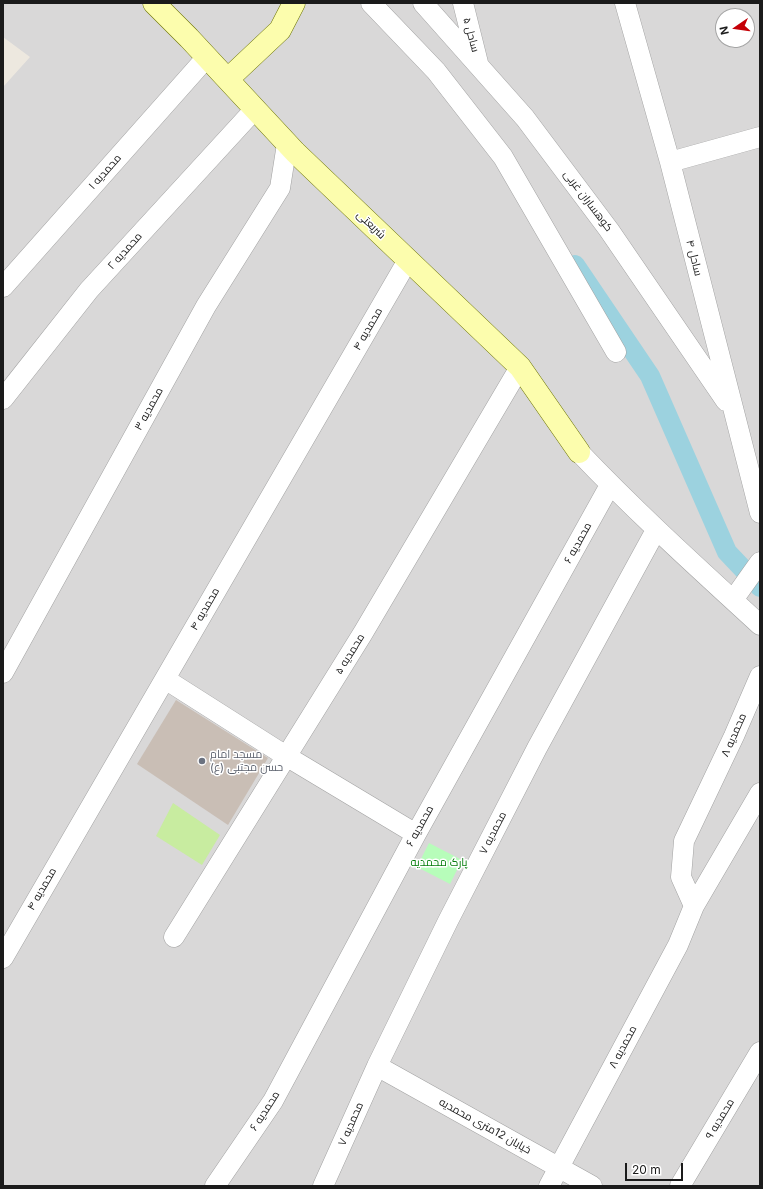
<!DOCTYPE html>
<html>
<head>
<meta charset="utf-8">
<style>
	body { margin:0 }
	#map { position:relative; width:763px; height:1189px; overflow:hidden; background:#ede8df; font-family:Inter,sans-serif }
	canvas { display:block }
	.frame { position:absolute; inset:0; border:4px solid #1b1b1b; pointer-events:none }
	.north { position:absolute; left:715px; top:8px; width:40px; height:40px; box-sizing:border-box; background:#fff; border:1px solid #a4a4a4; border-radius:50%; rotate:257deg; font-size:11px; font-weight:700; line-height:16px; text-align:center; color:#1b1b1b }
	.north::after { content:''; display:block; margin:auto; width:14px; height:18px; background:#c50007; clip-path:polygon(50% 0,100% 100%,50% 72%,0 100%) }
	.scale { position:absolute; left:625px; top:1163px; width:58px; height:18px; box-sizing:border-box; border:2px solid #1b1b1b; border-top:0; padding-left:5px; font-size:12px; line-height:14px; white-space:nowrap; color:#1b1b1b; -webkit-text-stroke:3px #fff; paint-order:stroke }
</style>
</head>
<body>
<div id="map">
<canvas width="763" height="1189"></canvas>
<div class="frame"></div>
<div class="north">N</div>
<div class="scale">20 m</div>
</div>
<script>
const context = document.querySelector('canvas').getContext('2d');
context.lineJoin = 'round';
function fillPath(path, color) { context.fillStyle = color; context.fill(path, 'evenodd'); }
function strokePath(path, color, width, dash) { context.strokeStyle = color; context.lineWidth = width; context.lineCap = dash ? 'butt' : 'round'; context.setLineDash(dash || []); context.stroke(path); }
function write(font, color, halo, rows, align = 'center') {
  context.font = font + ' Inter,Cairo,sans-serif'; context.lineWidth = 3; context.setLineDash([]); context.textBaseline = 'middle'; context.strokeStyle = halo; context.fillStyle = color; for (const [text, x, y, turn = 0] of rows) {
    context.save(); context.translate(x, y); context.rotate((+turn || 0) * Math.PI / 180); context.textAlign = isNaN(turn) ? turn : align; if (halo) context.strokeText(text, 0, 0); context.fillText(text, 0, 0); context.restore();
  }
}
fillPath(new Path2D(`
	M3,3H760V1186H3V87L30,57L3,37ZM723,16H747V40H723Z`), '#d9d8d8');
fillPath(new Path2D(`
	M173,803L220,835L202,865L156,836Z`), '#c8eca0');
fillPath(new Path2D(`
	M429,843L462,860L450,884L417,867Z`), '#b7fdba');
strokePath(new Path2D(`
	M575,265L650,376L727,552L760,587`), '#9cd2df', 20);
fillPath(new Path2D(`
	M176,700L268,758L228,825L137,764Z`), '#c9beb5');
const street = new Path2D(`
	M371,3L436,71L503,157L616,352
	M423,3L525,118L609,230L726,401
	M463,3L478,63
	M625,3L670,162L760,513
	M670,162L760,137
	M3,287L207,57
	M3,399L89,290L255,109
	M579,452C637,513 698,568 760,625
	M733,600L760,562
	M3,673L206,306L280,188L287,144
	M165,679L286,756L416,834
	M694,906L681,877L684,841L734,736L760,676
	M174,937L363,633L520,367
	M3,958L408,260
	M377,1066L592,1186
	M215,1186L273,1101L416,834L610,485
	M323,1186L377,1066L448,921L537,748L656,530
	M549,1186L678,945L694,906L760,793
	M680,1186L760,1052`);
const secondary = new Path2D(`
	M154,3L189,38L295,152L520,367L579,452
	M228,79L280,30L294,3`);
strokePath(street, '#a2a2a2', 21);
strokePath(secondary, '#6b7300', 23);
strokePath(street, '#fff', 20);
strokePath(secondary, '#fcfdad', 22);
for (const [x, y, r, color] of [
	[202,761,4,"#6b7280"]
]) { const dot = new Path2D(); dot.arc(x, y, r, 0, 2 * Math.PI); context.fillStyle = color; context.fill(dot); strokePath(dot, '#fff', 1.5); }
write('11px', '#1b1b1b', '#fff', [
	["ساحل ۵",471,35,75],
	["محمدیه ۱",105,172,-48],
	["کوهساران غربی",588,201,53],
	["شریعتی",371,225,44],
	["محمدیه ۲",125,251,-48],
	["ساحل ۴",694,258,76],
	["محمدیه ۴",368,329,-60],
	["محمدیه ۳",149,409,-61],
	["محمدیه ۶",578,543,-61],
	["محمدیه ۴",205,609,-60],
	["محمدیه ۵",350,654,-58],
	["محمدیه ۸",734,735,-66],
	["محمدیه ۶",420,826,-61],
	["محمدیه ۷",493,833,-63],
	["محمدیه ۴",42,889,-60],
	["محمدیه ۸",623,1047,-62],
	["محمدیه ۶",265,1111,-57],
	["محمدیه ۹",720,1119,-59],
	["محمدیه ۷",351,1124,-66],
	["خیابان 12متری محمدیه",485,1126,29]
]);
write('11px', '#5b616d', '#fff', [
	["مسجد امام",210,755],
	["حسن مجتبی (ع)",210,768]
], 'left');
write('11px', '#047d0a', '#fff', [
	["پارک محمدیه",439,863]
]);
</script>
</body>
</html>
